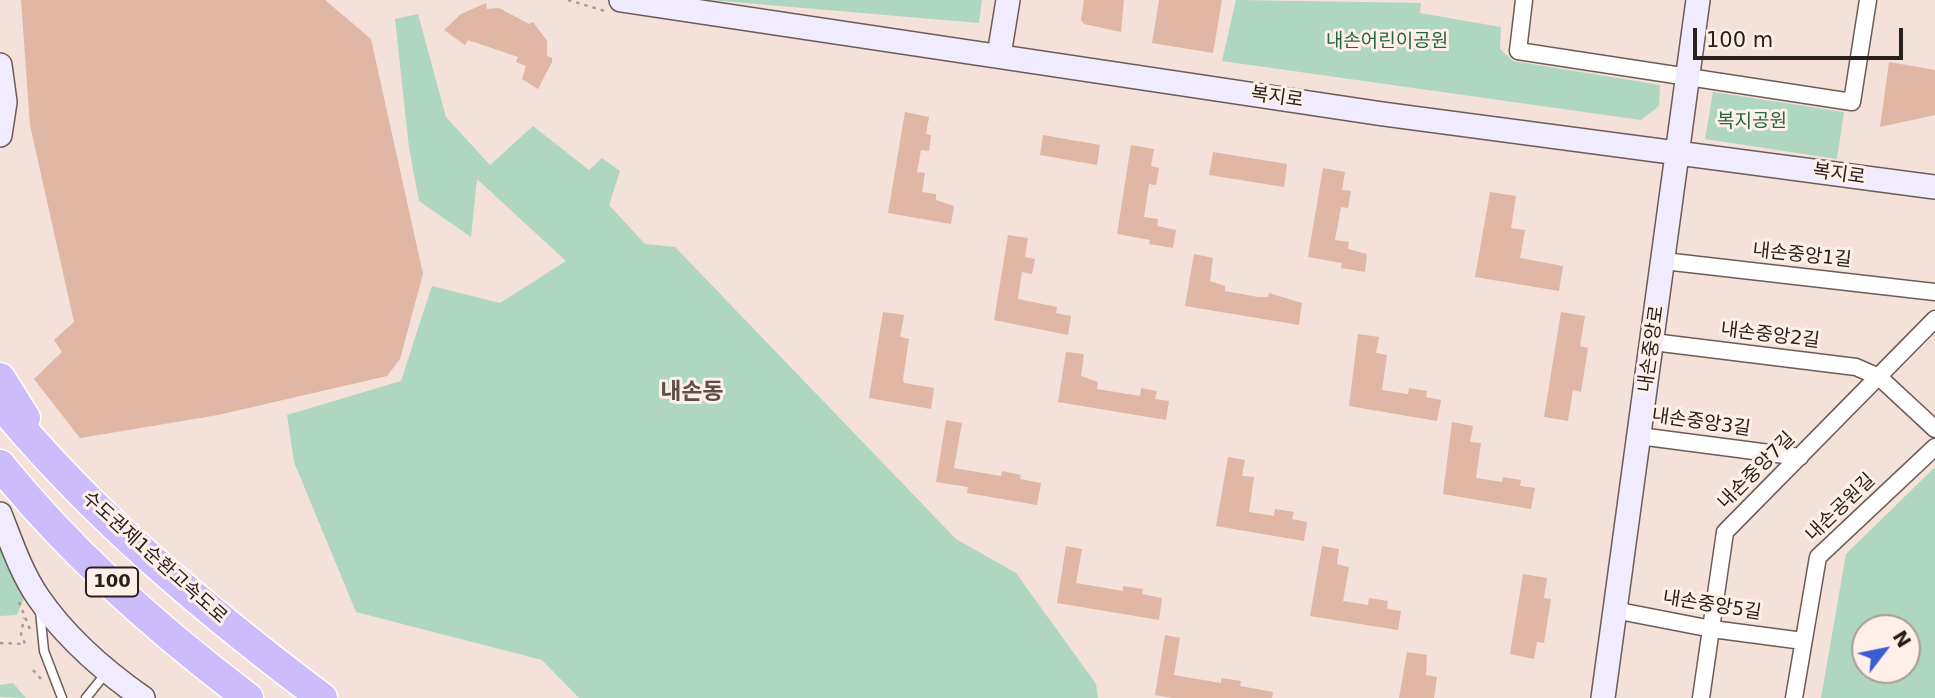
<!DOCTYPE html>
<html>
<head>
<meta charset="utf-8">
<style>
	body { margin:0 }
	#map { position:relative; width:1935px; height:698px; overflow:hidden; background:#f4e1d9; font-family:"DejaVu Sans",sans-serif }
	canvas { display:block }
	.north { position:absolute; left:1851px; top:614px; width:70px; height:70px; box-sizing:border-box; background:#feefe9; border:2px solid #a89c97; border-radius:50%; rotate:58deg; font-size:19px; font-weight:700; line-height:28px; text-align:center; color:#27201d }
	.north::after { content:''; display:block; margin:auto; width:24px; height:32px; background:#3e5ed0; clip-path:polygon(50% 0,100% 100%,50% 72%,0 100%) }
	.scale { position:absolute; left:1693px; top:28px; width:210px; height:32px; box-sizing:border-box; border:4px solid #27201d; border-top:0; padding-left:9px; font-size:21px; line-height:24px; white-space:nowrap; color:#27201d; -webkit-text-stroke:5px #feefe9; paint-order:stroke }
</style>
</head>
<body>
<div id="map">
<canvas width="1935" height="698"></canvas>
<div class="north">N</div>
<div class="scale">100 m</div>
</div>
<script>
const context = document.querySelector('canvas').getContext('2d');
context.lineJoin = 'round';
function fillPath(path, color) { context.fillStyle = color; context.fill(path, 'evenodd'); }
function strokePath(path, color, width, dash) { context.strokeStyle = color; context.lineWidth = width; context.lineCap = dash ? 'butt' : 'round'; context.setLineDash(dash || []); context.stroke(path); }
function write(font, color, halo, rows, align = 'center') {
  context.font = font + ' "DejaVu Sans","Noto Sans KR",sans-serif'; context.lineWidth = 6; context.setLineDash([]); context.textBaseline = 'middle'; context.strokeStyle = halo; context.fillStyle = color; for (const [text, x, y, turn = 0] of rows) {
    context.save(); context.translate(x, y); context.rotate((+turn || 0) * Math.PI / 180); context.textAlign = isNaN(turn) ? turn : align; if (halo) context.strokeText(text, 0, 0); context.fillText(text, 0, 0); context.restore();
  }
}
fillPath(new Path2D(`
	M710,0H982L979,23Z
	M1236,0L1421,3L1420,13L1501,27L1500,49L1513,61L1660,85L1659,106L1641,120L1222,61Z
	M418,14L446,117L490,165L533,126L589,170L602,158L620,171L609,205L645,244L675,247L956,539L1016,573L1096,684L1098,698H579L542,660L356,612L294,462L287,415L401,381L432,286L500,303L566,261L477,179L471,237L419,201L409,148L395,19Z
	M1713,92L1844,112L1837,159L1705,139Z
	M1935,467V698H1821L1846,554ZM1865,628H1907V670H1865Z
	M0,547L25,596L17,615L0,616Z
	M13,683L26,698L0,697V685Z`), '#aed6c0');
fillPath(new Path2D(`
	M21,0H325L371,39L423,274L400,359L387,376L218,415L80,438L34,379L62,352L54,340L74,322L30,125Z
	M1084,0H1124L1121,32L1084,24L1081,20Z
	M1159,0H1222L1213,53L1152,43Z
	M486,3L487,9L499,8L529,24L533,22L547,41V56L552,58V62L538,89L522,79L526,66L516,62L518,57L468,40L465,45L444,30L461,14Z
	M1889,62L1935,70V115L1880,127Z
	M905,112L929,117L926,134L931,135L929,151L921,150L917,172L925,173L922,192L936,194V200L954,206L951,224L888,213Z
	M1043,135L1100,145L1097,165L1040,155Z
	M1131,145L1154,149L1151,166L1159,168L1156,185L1149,184L1144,217L1158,219L1157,226L1176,230L1173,248L1149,244L1150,240L1117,234Z
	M1213,152L1287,164L1284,187L1209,175Z
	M1323,168L1345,172L1342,190L1351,191L1348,208L1341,207L1335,240L1349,242L1348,249L1367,254L1365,272L1341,268L1342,263L1308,257Z
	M1490,192L1516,196L1511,228L1525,230L1520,258L1563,266L1559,291L1475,277Z
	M1008,235L1028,238L1025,257L1035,259L1032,274L1022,272L1018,299L1057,307L1056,313L1071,316L1068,335L994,320Z
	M1194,254L1213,258L1210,281L1225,286V291L1258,297H1268L1269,293L1302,303L1299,325L1185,306Z
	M883,312L904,315L900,337L909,339L903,379L904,383L934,388L931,409L869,398Z
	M1561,312L1585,316L1580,346L1588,348L1581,392L1573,390L1568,421L1544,417Z
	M1358,334L1379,337L1376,353L1387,355L1382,390L1408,394L1409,388L1427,391L1426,397L1441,400L1437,421L1349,406Z
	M1066,352L1084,354L1081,376L1098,382L1097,389L1140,396L1141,388L1157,391L1155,399L1169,401L1166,420L1058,402Z
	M946,420L962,423L954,468L1001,476L1002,471L1021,475L1020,479L1041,483L1037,505L967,493L968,487L936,482Z
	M1452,422L1473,426L1470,442L1481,443L1476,478L1502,482L1503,477L1521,480L1520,486L1535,488L1531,509L1443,494Z
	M1228,457L1245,460L1242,476L1254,477L1249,512L1274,516L1275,509L1294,512L1292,519L1307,522L1304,541L1216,526Z
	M1066,546L1082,549L1076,583L1123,591V586L1143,589L1142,594L1162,598L1159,620L1057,603Z
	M1322,546L1339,549L1337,564L1349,567L1343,601L1368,605L1369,598L1388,601L1387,609L1401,611L1398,630L1310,616Z
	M1523,574L1547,578L1544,598L1551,599L1544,643L1537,642L1534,659L1510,654Z
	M1165,635L1180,638L1174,675L1221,683V678L1241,681L1240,686L1273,692L1272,698H1173L1155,695Z
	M1407,652L1427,655L1426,675L1437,677L1434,698H1399Z`), '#e0b6a5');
const lane = new Path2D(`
	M40,611L44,651L62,698
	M86,698L106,673`);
const street = new Path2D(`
	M1524,0L1518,51L1852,102L1868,0
	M1664,261L1935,292
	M1653,342L1856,367L1879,377L1935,429
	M1639,436L1800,457
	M1614,610L1712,629L1803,641
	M1701,698L1725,532L1935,319
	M1794,698L1818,557L1935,447`);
const secondary = new Path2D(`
	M621,0L1383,114L1935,187
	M999,55L1008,0
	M0,65L5,102L0,135
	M0,514C11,542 21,572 38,597C66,638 103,670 143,698
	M1603,698L1698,0`);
const highway = new Path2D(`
	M0,378L25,418
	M0,403C93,516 205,610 322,698
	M0,465C70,552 158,630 248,698`);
strokePath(lane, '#6c5c56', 11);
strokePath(street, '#6c5c56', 19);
strokePath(secondary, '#6c5c56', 26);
strokePath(highway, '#fff', 33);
strokePath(new Path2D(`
	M568,0L605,11
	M19,602L31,632
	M0,643L25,644L21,634L24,618
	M33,670L42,680`), '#ac9d97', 2.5, [3.5, 5]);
strokePath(lane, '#fff', 8);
strokePath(street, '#fff', 16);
strokePath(secondary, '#f0ebfe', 23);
strokePath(highway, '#ccbcfb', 30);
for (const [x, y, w] of [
	[112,582,52]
]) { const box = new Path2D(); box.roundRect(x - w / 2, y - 14.5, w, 29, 5); context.fillStyle = '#feefe9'; context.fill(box); strokePath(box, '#27201d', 2); }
write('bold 18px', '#27201d', null, [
	["100",112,582]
]);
write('19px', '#226648', '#feefe9', [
	["내손어린이공원",1387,42],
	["복지공원",1752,122]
]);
write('19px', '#27201d', '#feefe9', [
	["복지로",1277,98,8],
	["복지로",1839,175,8],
	["내손중앙1길",1802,256,6],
	["내손중앙2길",1770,336,7],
	["내손중앙로",1652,349,-82],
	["내손중앙3길",1701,423,8],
	["내손중앙7길",1757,471,-45],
	["내손공원길",1841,508,-44],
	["수도권제1순환고속도로",154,558,42],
	["내손중앙5길",1712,606,9]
]);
write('bold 23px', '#5e4e48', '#feefe9', [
	["내손동",692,393]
]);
</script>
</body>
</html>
